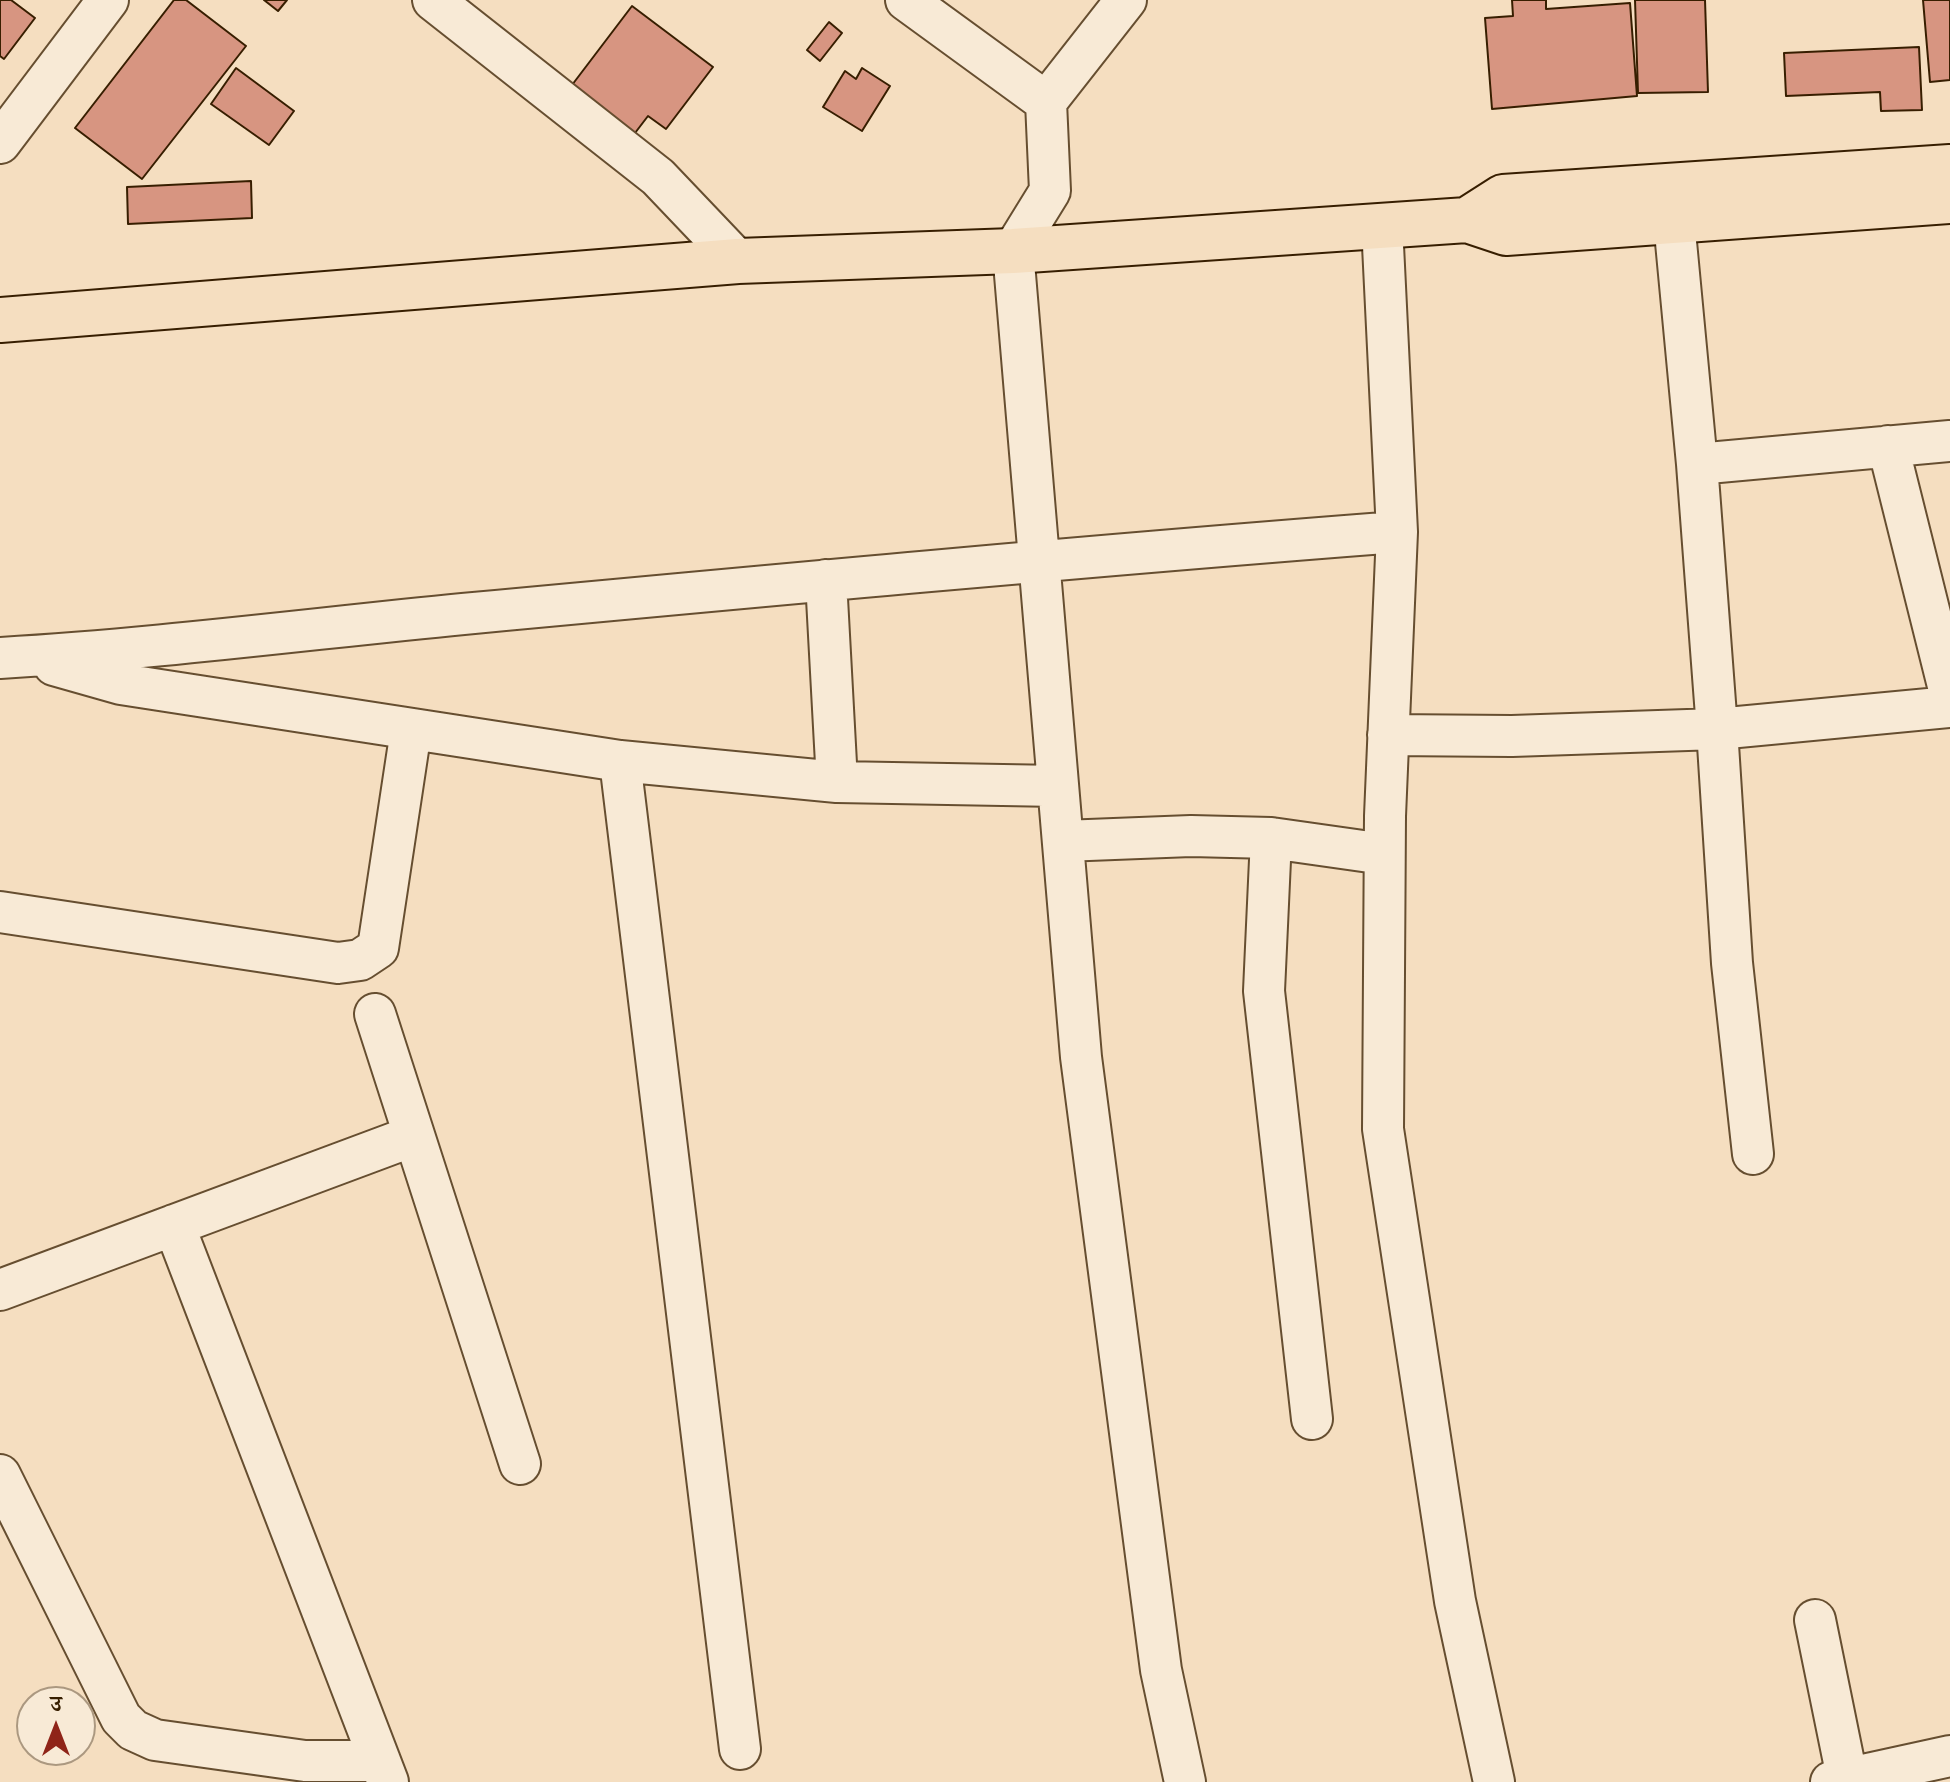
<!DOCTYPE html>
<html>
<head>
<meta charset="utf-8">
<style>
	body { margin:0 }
	#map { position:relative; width:1950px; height:1782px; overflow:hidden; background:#f5dec0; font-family:"EB Garamond","Noto Serif Devanagari",serif }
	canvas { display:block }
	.north { position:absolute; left:16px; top:1686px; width:80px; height:80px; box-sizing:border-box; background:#f8ead6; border:2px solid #ab9880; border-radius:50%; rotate:0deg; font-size:22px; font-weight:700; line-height:32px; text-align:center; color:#371e00 }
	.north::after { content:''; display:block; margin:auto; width:28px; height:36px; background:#8f2418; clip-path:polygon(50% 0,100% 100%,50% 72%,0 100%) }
</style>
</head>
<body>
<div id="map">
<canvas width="1950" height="1782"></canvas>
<div class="north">उ</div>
</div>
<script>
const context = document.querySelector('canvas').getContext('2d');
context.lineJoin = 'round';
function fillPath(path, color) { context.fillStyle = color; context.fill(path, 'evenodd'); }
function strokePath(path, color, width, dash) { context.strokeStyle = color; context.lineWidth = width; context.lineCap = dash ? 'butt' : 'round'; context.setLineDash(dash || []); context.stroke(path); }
const building = new Path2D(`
	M0,0H11L35,18L4,59L0,56Z
	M174,0H186L246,46L142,179L75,128Z
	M264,0H287L278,11Z
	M1512,0H1546V9L1630,3L1637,96L1492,109L1485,18L1513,16Z
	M1635,0H1705L1708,92L1638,93Z
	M1923,0H1950V80L1930,82Z
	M632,6L713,67L666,129L648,116L635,133L572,85Z
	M829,22L842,33L820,61L807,50Z
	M1919,47L1922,110L1881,111L1880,92L1786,96L1784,53Z
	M236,68L294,111L269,145L211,104Z
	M862,68L890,86L862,131L823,107L845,71L856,79Z
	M251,181L252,218L128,224L127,187Z`);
fillPath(building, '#d79581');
strokePath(building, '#371e00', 2);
const minor = new Path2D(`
	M433,0L658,177L738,261
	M906,0L1046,102L1126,0
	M1046,102L1050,191L1013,251L1081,1057L1161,1670L1185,1782
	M0,143L108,0
	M1674,221L1697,464
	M1950,441L1697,464L1717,729L1950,707
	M1888,446L1950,694
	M1397,532L1385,816L1383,1129L1455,1601L1494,1782
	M826,580L837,782
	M0,658C155,649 309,629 463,614C774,585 1085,556 1397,532L1382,225
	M54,665L121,684L620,761L837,782L1058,786
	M1388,735L1512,736L1717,729L1732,963L1753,1154
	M620,761L740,1749
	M1271,838L1264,991L1312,1419
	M1063,841L1191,836L1271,838L1384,854
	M0,912L338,963L360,960L378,948L411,730
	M375,1014L520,1464
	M174,1225L388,1782
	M0,1290L413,1136
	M0,1475L121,1718L133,1730L155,1740L305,1761H380
	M1815,1620L1848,1782
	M1831,1782L1950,1756`);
const major = new Path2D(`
	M1467,220L1503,197L1950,167
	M0,320L738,261L1013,251L1467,220L1506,233L1950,201`);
strokePath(minor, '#664e30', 44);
strokePath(major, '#371e00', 48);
strokePath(minor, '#f8ead6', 40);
strokePath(major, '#f5dec0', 44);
</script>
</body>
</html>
